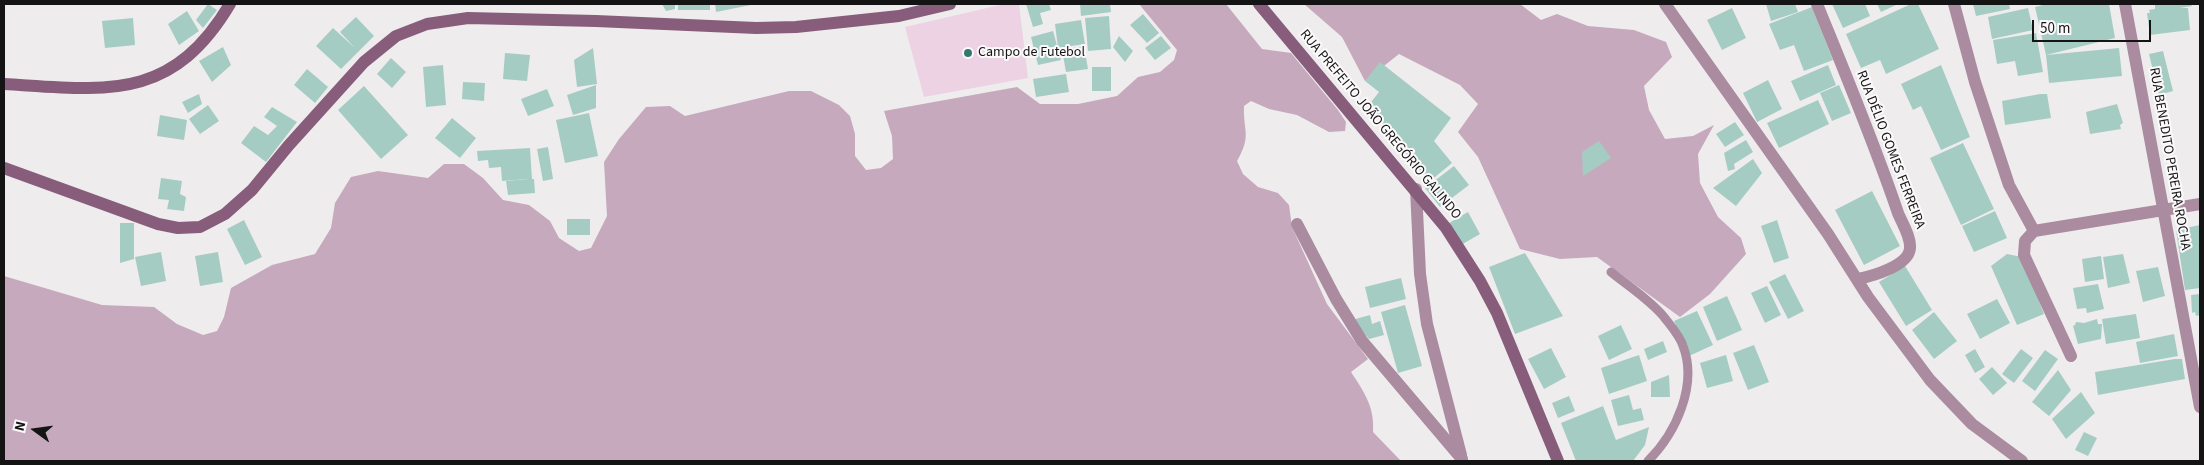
<!DOCTYPE html>
<html>
<head>
<meta charset="utf-8">
<style>
	body { margin:0 }
	#map { position:relative; width:2204px; height:465px; overflow:hidden; background:#efecee; font-family:"Source Sans 3",sans-serif }
	canvas { display:block }
	.frame { position:absolute; inset:0; border:5px solid #151414; pointer-events:none }
	.north { position:absolute; left:10px; top:405px; width:50px; height:50px; -webkit-text-stroke:4px #fcf9fb; paint-order:stroke; rotate:284deg; font-size:14px; font-weight:700; line-height:20px; text-align:center; color:#151414 }
	.north::after { content:''; display:block; margin:auto; width:18px; height:22px; background:#151414; clip-path:polygon(50% 0,100% 100%,50% 72%,0 100%) }
	.scale { position:absolute; left:2032px; top:20px; width:119px; height:22px; box-sizing:border-box; border:2px solid #151414; border-top:0; padding-left:6px; font-size:15px; line-height:18px; white-space:nowrap; color:#151414; -webkit-text-stroke:4px #fcf9fb; paint-order:stroke }
</style>
</head>
<body>
<div id="map">
<canvas width="2204" height="465"></canvas>
<div class="frame"></div>
<div class="north">N</div>
<div class="scale">50 m</div>
</div>
<script>
const context = document.querySelector('canvas').getContext('2d');
context.lineJoin = 'round';
function fillPath(path, color) { context.fillStyle = color; context.fill(path, 'evenodd'); }
function strokePath(path, color, width, dash) { context.strokeStyle = color; context.lineWidth = width; context.lineCap = dash ? 'butt' : 'round'; context.setLineDash(dash || []); context.stroke(path); }
function write(font, color, halo, rows, align = 'center') {
  context.font = font + ' "Source Sans 3",sans-serif'; context.lineWidth = 4; context.setLineDash([]); context.textBaseline = 'middle'; context.strokeStyle = halo; context.fillStyle = color; for (const [text, x, y, turn = 0] of rows) {
    context.save(); context.translate(x, y); context.rotate((+turn || 0) * Math.PI / 180); context.textAlign = isNaN(turn) ? turn : align; if (halo) context.strokeText(text, 0, 0); context.fillText(text, 0, 0); context.restore();
  }
}
fillPath(new Path2D(`
	M1004,4H1019L1028,78L924,97L905,27Z`), '#edd2e4');
fillPath(new Path2D(`
	M1139,4H1226L1262,49L1291,53L1338,110L1346,122L1345,131L1329,132L1297,115L1269,109L1251,101L1244,106C1243,132 1252,135 1237,161L1243,174L1258,187L1278,193L1289,205L1292,227L1327,304L1368,359L1351,372C1364,392 1375,407 1373,432L1401,461H4V276L102,305L154,307L177,324L203,335L217,331L224,317L231,288L272,265L315,254L331,228L335,203L351,177L378,171L428,178L444,164H464L483,178L503,200L529,205L550,221L559,238L579,251L591,248L607,216L604,162L619,139L646,107L670,106L685,116L789,91H811L839,105L850,116L855,134V156L866,170L881,168L893,159L892,136L884,111L1017,87L1040,104H1078L1117,96L1138,77L1160,72L1174,60L1177,50Z
	M1304,4H1520L1541,20L1557,14L1588,26L1634,30L1666,42L1672,57L1644,86L1649,110L1665,139L1693,136L1714,125L1698,154L1700,183L1718,217L1741,238L1746,254L1710,294L1680,317L1597,257L1560,259L1520,249L1478,157L1458,132L1478,104L1460,85L1399,54L1365,81L1342,37Z`), '#c6a9bd');
fillPath(new Path2D(`
	M208,4L217,10L203,28L196,20Z
	M662,4H675V9L666,11Z
	M678,4H710V10H678Z
	M715,4H751V5L716,12Z
	M1026,4H1049L1051,10L1040,13L1043,24L1033,27Z
	M1080,4H1110L1111,12L1081,16Z
	M1766,4H1795L1798,12L1771,21Z
	M1832,4H1865L1870,16L1843,28Z
	M1877,4H1898L1881,12Z
	M1911,4H1918L1939,49L1886,74L1880,60L1861,68L1846,34Z
	M1973,4H2009L2010,9L1976,16Z
	M2047,4H2109L2115,38L2046,55L2035,7Z
	M2155,4H2191L2192,6L2180,8H2188L2190,30L2150,35L2147,13H2150L2149,10L2155,9Z
	M1812,7L1833,60L1804,71L1794,45L1780,50L1769,24Z
	M1732,8L1746,38L1722,50L1707,20Z
	M2028,8L2033,30L1992,39L1988,17Z
	M187,11L199,31L179,45L168,24Z
	M1143,14L1159,33L1147,43L1130,25Z
	M1109,16L1111,49L1088,51L1085,18Z
	M356,17L374,36L341,69L316,46L333,28L355,48L340,32Z
	M133,18L135,45L105,48L102,21Z
	M1081,20L1085,44L1058,48L1055,24Z
	M1053,31L1061,60L1038,65L1031,37Z
	M2036,33L2043,72L2018,76L2015,61L1997,64L1993,40Z
	M1119,36L1133,51L1125,62L1113,47Z
	M1161,36L1171,48L1155,60L1145,48Z
	M1084,46L1088,69L1066,72L1062,50Z
	M223,47L231,65L212,82L199,61Z
	M593,48L597,84L577,87L574,60Z
	M2119,48L2122,76L2049,83L2046,55Z
	M2163,51L2173,91L2159,95L2149,54Z
	M505,53L530,55L527,81L503,79Z
	M391,58L406,72L392,88L377,74Z
	M1380,62L1451,118L1434,141L1452,163L1429,182L1368,106L1379,92L1365,81Z
	M443,65L446,105L426,107L423,67Z
	M1828,65L1836,85L1800,101L1791,81Z
	M1941,65L1970,137L1941,150L1921,106L1913,110L1901,84Z
	M1092,67H1111V91H1092Z
	M307,69L328,87L315,103L294,85Z
	M1066,74L1069,92L1036,97L1033,79Z
	M1768,80L1782,109L1757,122L1743,93Z
	M463,82L485,83L484,101L462,99Z
	M596,85V108L573,115L567,95Z
	M1839,85L1851,113L1832,121L1820,93Z
	M364,86L408,135L381,159L338,110Z
	M547,89L554,106L528,116L521,99Z
	M199,94L202,104L188,113L182,102Z
	M2040,94H2047L2051,118L2005,125L2002,101Z
	M1818,100L1829,124L1779,148L1767,123Z
	M2117,104L2123,123L2120,125L2121,129L2090,134L2086,112Z
	M208,105L219,121L200,134L189,119Z
	M272,107L297,122L266,162L241,143L254,126L268,135L277,126L264,117Z
	M589,113L598,156L565,163L556,120Z
	M160,115L187,120L184,140L157,136Z
	M452,118L476,138L460,158L435,138Z
	M1735,122L1744,135L1725,147L1716,134Z
	M1746,140L1753,152L1734,164L1735,169L1728,171L1724,153Z
	M1599,141L1611,158L1583,176L1582,152Z
	M1963,143L1994,209L1961,225L1930,158Z
	M548,147L553,179L543,181L537,149Z
	M530,148L532,179H534L535,193L508,195L506,181L528,179L502,181L501,167L489,168L488,160L478,161L477,151Z
	M1753,159L1762,173L1736,206L1713,188Z
	M1454,166L1469,185L1440,207L1425,188Z
	M161,178L182,181L180,194L186,197L184,211L167,209L169,200L158,199Z
	M1872,191L1900,246L1864,265L1835,210Z
	M1995,211L2007,238L1974,252L1962,226Z
	M1468,212L1480,234L1461,245L1449,223Z
	M567,219H590V235H567Z
	M244,220L262,257L245,265L227,229Z
	M1777,220L1789,258L1774,263L1761,226Z
	M120,223H134V259L120,263Z
	M2200,225V288L2185,290L2176,230Z
	M161,252L166,281L141,286L135,257Z
	M218,252L223,282L200,286L195,256Z
	M1525,253L1563,316L1515,334L1489,267Z
	M2007,254L2022,257L2044,314L2017,325L1991,266Z
	M2123,254L2130,283L2108,288L2103,257Z
	M2101,256L2104,279L2085,282L2082,259Z
	M1905,266L1932,310L1906,326L1879,282Z
	M2158,267L2165,296L2143,302L2136,271Z
	M1785,274L1804,311L1788,319L1769,282Z
	M1401,278L1406,299L1370,308L1365,287Z
	M2098,284L2104,309L2087,313L2086,308L2077,309L2073,288Z
	M1767,286L1781,315L1765,323L1751,293Z
	M2200,294V315L2196,316L2195,312L2192,313L2191,295Z
	M1727,296L1742,330L1717,341L1703,307Z
	M1997,299L2010,323L1980,339L1967,314Z
	M1405,305L1422,366L1398,373L1381,312Z
	M1697,311L1713,345L1689,356L1674,321Z
	M1934,312L1957,341L1934,359L1912,330Z
	M2136,314L2140,338L2106,344L2102,319Z
	M1370,315L1372,324L1380,321L1384,335L1369,339L1352,320Z
	M2097,319L2098,324H2102L2101,339L2078,344L2073,326L2075,325L2076,322L2084,323Z
	M1621,325L1632,349L1609,360L1598,336Z
	M2174,334L2178,356L2140,363L2136,342Z
	M1663,341L1667,352L1648,360L1644,349Z
	M1754,345L1769,382L1748,390L1733,353Z
	M1551,348L1566,377L1544,389L1528,359Z
	M1975,349L1985,367L1975,373L1965,355Z
	M2021,349L2033,358L2014,383L2002,374Z
	M2045,350L2058,359L2035,391L2022,381Z
	M1639,355L1647,381L1609,394L1601,368Z
	M1726,355L1733,381L1707,388L1700,363Z
	M2175,359H2182L2185,379L2098,395L2095,372Z
	M1992,367L2007,383L1993,395L1979,379Z
	M2058,370L2071,390L2049,416L2032,402Z
	M1669,375L1670,397H1651V382Z
	M2081,392L2095,413L2066,439L2052,419Z
	M1629,395L1633,410L1641,408L1644,420L1618,426L1611,400Z
	M1569,396L1575,411L1558,418L1552,403Z
	M1603,406L1616,440L1649,427L1645,445L1633,461H1576L1561,423Z
	M2084,432L2097,438L2088,456L2075,450Z`), '#a5ccc2');
strokePath(new Path2D(`
	M1611,272C1628,286 1650,300 1664,317C1670,325 1680,336 1683,346C1698,385 1676,433 1648,461`), '#aa8ba0', 9);
strokePath(new Path2D(`
	M1665,4L1828,234L1868,297L1930,380L1972,424L2022,461
	M1817,4C1845,73 1874,142 1898,213C1902,223 1911,237 1910,248C1909,266 1872,276 1858,279
	M1954,4L1975,82L2009,185L2034,231L2025,241L2024,255L2071,356
	M2125,4L2200,407
	M1416,189L1420,274L1427,324L1461,455
	M1297,224L1336,299L1362,341L1462,459
	M2034,231L2200,204`), '#aa8ba0', 12);
strokePath(new Path2D(`
	M1259,4L1446,228L1480,281L1497,313L1558,461
	M4,84C105,90 171,103 230,4
	M4,168L158,224L178,228L200,227L225,214L252,190L289,145L364,62L396,36L427,24L468,18L596,21L756,28L796,27L899,16L950,4`), '#875d7b', 12);
for (const [x, y, r, color] of [
	[968,53,5,"#36796c"]
]) { const dot = new Path2D(); dot.arc(x, y, r, 0, 2 * Math.PI); context.fillStyle = color; context.fill(dot); strokePath(dot, '#fcf9fb', 2); }
write('14px', '#151414', '#fcf9fb', [
	["Campo de Futebol",978,53]
], 'left');
write('14px', '#151414', '#fcf9fb', [
	["RUA PREFEITO JOÃO GREGÓRIO GALINDO",1380,125,50],
	["RUA DÉLIO GOMES FERREIRA",1890,150,69],
	["RUA BENEDITO PEREIRA ROCHA",2169,159,80]
]);
</script>
</body>
</html>
